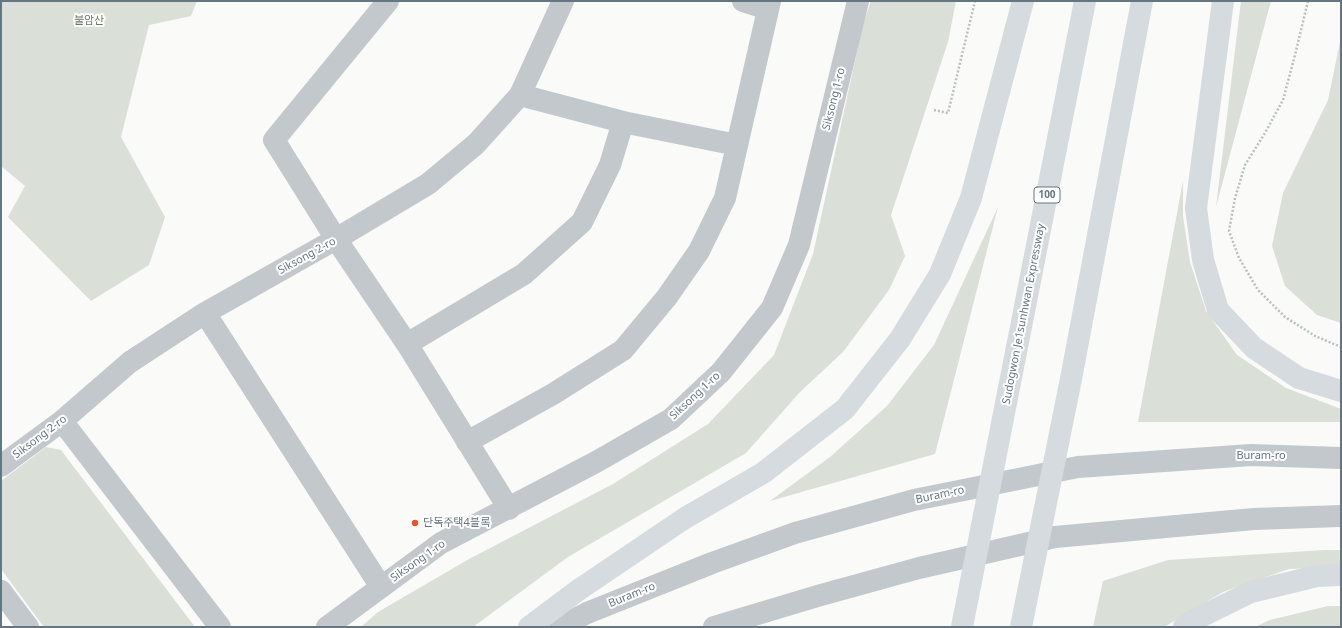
<!DOCTYPE html>
<html>
<head>
<meta charset="utf-8">
<style>
	body { margin:0 }
	#map { position:relative; width:1342px; height:628px; overflow:hidden; background:#fafaf8; font-family:"Noto Sans",sans-serif }
	canvas { display:block }
	.frame { position:absolute; inset:0; border:2px solid #657683; pointer-events:none }
</style>
</head>
<body>
<div id="map">
<canvas width="1342" height="628"></canvas>
<div class="frame"></div>
</div>
<script>
const context = document.querySelector('canvas').getContext('2d');
context.lineJoin = 'round';
function fillPath(path, color) { context.fillStyle = color; context.fill(path, 'evenodd'); }
function strokePath(path, color, width, dash) { context.strokeStyle = color; context.lineWidth = width; context.lineCap = dash ? 'butt' : 'round'; context.setLineDash(dash || []); context.stroke(path); }
function write(font, color, halo, rows, align = 'center') {
  context.font = font + ' "Noto Sans","Noto Sans KR",sans-serif'; context.lineWidth = 4; context.setLineDash([]); context.textBaseline = 'middle'; context.strokeStyle = halo; context.fillStyle = color; for (const [text, x, y, turn = 0] of rows) {
    context.save(); context.translate(x, y); context.rotate((+turn || 0) * Math.PI / 180); context.textAlign = isNaN(turn) ? turn : align; if (halo) context.strokeText(text, 0, 0); context.fillText(text, 0, 0); context.restore();
  }
}
fillPath(new Path2D(`
	M1,1H197L191,16L149,25L121,137L165,217L149,265L91,301L8,217L25,186L1,166Z
	M871,1H956L948,42L891,215L905,256L889,290L843,352L800,392L746,453L568,557L473,627H361L378,612L469,559L613,484L708,424L774,355L813,254L863,24Z
	M1241,1H1271L1216,207Z
	M1341,37V323L1317,315L1285,286L1272,246L1283,193L1328,100Z
	M1183,181V216L1190,262L1206,311L1237,355L1286,388L1341,409V422H1138Z
	M998,207L935,454L770,501L830,457L887,406L934,345Z
	M46,447L61,450L195,627H44L1,569V481Z
	M1324,550H1341V567L1289,569L1223,592L1164,627H1093L1103,581L1168,560Z
	M1328,606H1341V627H1255L1270,620Z`), '#dadfd7');
strokePath(new Path2D(`
	M1308,1L1295,55L1283,100L1265,133L1245,165L1235,198L1229,231L1239,258L1258,290L1285,317L1315,336L1341,347
	M934,110L948,113L975,1`), '#bbbfc2', 2.5, [2, 2]);
strokePath(new Path2D(`
	M388,1L274,140L336,239L407,344L509,509
	M743,1L768,9
	M520,95L623,122L737,145
	M205,313L381,587
	M407,344L524,274L582,222L610,165L623,122
	M62,421L220,627
	M467,442L553,394L623,350L667,297L699,251L725,198L770,1
	M1,466L62,421L130,362L205,313L336,239L428,184L476,144L520,95L563,1
	M1,591L28,627
	M327,627L441,543L596,462L671,419L721,372L772,308L799,245L858,1
	M559,627L587,613L712,563L795,533L914,500L1078,467L1251,455L1341,458
	M714,627L821,595L919,568L1055,537L1254,519L1341,516`), '#c3c8cc', 22);
strokePath(new Path2D(`
	M1223,1L1196,208L1203,260L1218,310L1254,348L1299,378L1341,391
	M529,627L577,591L685,518L763,473L845,409L900,339L940,274L971,198L1023,1
	M962,627L1085,1
	M1021,627L1071,379L1142,1
	M1184,627L1192,621L1251,592L1317,576L1341,575`), '#d6dbdf', 22);
for (const [x, y, r, color] of [
	[415,523,4,"#e4572e"]
]) { const dot = new Path2D(); dot.arc(x, y, r, 0, 2 * Math.PI); context.fillStyle = color; context.fill(dot); strokePath(dot, '#fff', 1.5); }
for (const [x, y, w] of [
	[1047,195,26]
]) { const box = new Path2D(); box.roundRect(x - w / 2, y - 8, w, 16, 3); context.fillStyle = '#fff'; context.fill(box); strokePath(box, '#657683', 1); }
write('bold 10px', '#657683', null, [
	["100",1047,195]
]);
write('11px', '#687a64', '#fff', [
	["불암산",89,21]
]);
write('11px', '#657683', '#fff', [
	["Siksong 1-ro",834,99,-76],
	["Siksong 2-ro",307,256,-29],
	["Sudogwon Je1sunhwan Expressway",1024,314,-79],
	["Siksong 1-ro",695,396,-43],
	["Siksong 2-ro",40,437,-37],
	["Buram-ro",1261,456],
	["Buram-ro",940,495,-12],
	["Siksong 1-ro",418,561,-35],
	["Buram-ro",632,595,-22]
]);
write('11px', '#657683', '#fff', [
	["단독주택4블록",423,523]
], 'left');
</script>
</body>
</html>
